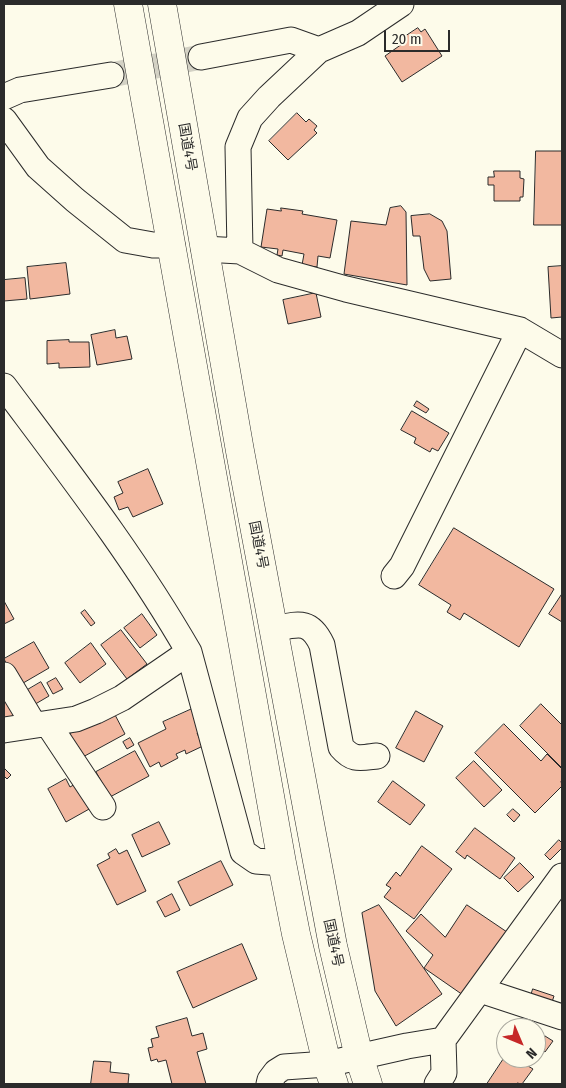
<!DOCTYPE html>
<html>
<head>
<meta charset="utf-8">
<style>
	body { margin:0 }
	#map { position:relative; width:566px; height:1088px; overflow:hidden; background:#fdfbea; font-family:"Fira Sans Condensed",sans-serif }
	canvas { display:block }
	.frame { position:absolute; inset:0; border:5px solid #2b2b2b; pointer-events:none }
	.north { position:absolute; left:496px; top:1018px; width:50px; height:50px; box-sizing:border-box; background:#fdfbea; border:1px solid #a9a89e; border-radius:50%; rotate:135deg; font-size:14px; font-weight:700; line-height:20px; text-align:center; color:#2b2b2b }
	.north::after { content:''; display:block; margin:auto; width:18px; height:22px; background:#c62828; clip-path:polygon(50% 0,100% 100%,50% 72%,0 100%) }
	.scale { position:absolute; left:384px; top:30px; width:66px; height:22px; box-sizing:border-box; border:2px solid #2b2b2b; border-top:0; padding-left:6px; font-size:15px; line-height:18px; white-space:nowrap; color:#2b2b2b; -webkit-text-stroke:4px #fdfbea; paint-order:stroke }
</style>
</head>
<body>
<div id="map">
<canvas width="566" height="1088"></canvas>
<div class="frame"></div>
<div class="north">N</div>
<div class="scale">20 m</div>
</div>
<script>
const context = document.querySelector('canvas').getContext('2d');
context.lineJoin = 'round';
function fillPath(path, color) { context.fillStyle = color; context.fill(path, 'evenodd'); }
function strokePath(path, color, width, dash) { context.strokeStyle = color; context.lineWidth = width; context.lineCap = dash ? 'butt' : 'round'; context.setLineDash(dash || []); context.stroke(path); }
function write(font, color, halo, rows, align = 'center') {
  context.font = font + ' "Fira Sans Condensed","Noto Sans JP",sans-serif'; context.lineWidth = 4; context.setLineDash([]); context.textBaseline = 'middle'; context.strokeStyle = halo; context.fillStyle = color; for (const [text, x, y, turn = 0] of rows) {
    context.save(); context.translate(x, y); context.rotate((+turn || 0) * Math.PI / 180); context.textAlign = isNaN(turn) ? turn : align; if (halo) context.strokeText(text, 0, 0); context.fillText(text, 0, 0); context.restore();
  }
}
const building = new Path2D(`
	M418,28L421,32L425,29L442,56L402,82L385,56L402,44L400,40Z
	M297,113L306,122L309,119L317,126L314,130L317,133L288,160L269,141Z
	M536,151H562V225H534Z
	M494,171H520V178L524,179L523,197H520V201H494V185H488V177H494Z
	M401,206L406,212L407,285L344,274L351,221L386,225L390,208Z
	M281,208L303,211L302,214L337,220L330,258L318,256L317,267L302,265L304,254L283,250L282,256L277,255L278,249L261,247L267,209L281,211Z
	M430,214L442,221L447,231L451,279L430,281L424,269L420,236H413L411,216Z
	M66,263L70,294L30,299L27,267Z
	M562,266V317L551,318L548,267Z
	M25,278L27,299L4,301V280Z
	M316,293L321,317L288,324L283,300Z
	M115,330L116,338L127,336L132,359L97,365L91,335Z
	M69,340V342H89L90,367L59,368V363L47,364V341Z
	M417,401L429,409L426,413L414,406Z
	M412,411L449,433L438,451L432,448L430,452L414,443L416,438L401,430Z
	M148,469L163,504L133,517L128,507L119,510L114,497L123,493L118,482Z
	M454,528L554,589L519,647L464,613L460,620L447,612L451,605L419,585Z
	M562,594V622L549,614Z
	M4,601L14,619L4,624Z
	M85,610L95,623L91,626L81,613Z
	M142,614L157,635L140,648L124,628Z
	M121,630L147,664L127,679L101,645Z
	M34,642L49,668L18,686L4,659Z
	M91,643L106,664L80,683L65,663Z
	M56,678L63,689L53,694L47,683Z
	M41,682L49,696L32,706L24,692Z
	M4,696L15,715L4,722Z
	M541,704L562,725V768L520,726Z
	M192,709L202,731L197,733L203,746L186,754L185,750L176,754L178,758L161,767L159,762L150,767L138,743L166,729L163,722Z
	M113,711L125,734L81,758L68,735Z
	M416,711L443,726L424,762L396,748Z
	M504,724L541,761L547,754L562,769V780L561,781L562,786L535,813L475,753Z
	M130,738L134,745L127,749L123,742Z
	M135,751L149,776L110,797L96,772Z
	M474,761L502,790L484,807L456,778Z
	M5,769L11,775L7,779L4,776V771Z
	M66,779L70,787L77,783L91,808L66,822L48,789Z
	M393,781L425,805L410,825L378,802Z
	M513,809L520,815L514,822L507,815Z
	M159,822L170,844L142,857L132,835Z
	M475,828L515,858L500,879L467,855L465,859L456,852Z
	M559,840L562,843V848L550,860L545,855Z
	M422,846L452,869L414,919L384,897L391,888L386,885L396,872L400,876Z
	M116,849L119,854L127,850L146,891L117,905L97,865L110,858L108,854Z
	M221,861L233,885L190,906L178,882Z
	M520,863L534,877L518,892L504,878Z
	M172,894L180,910L165,917L157,902Z
	M379,905L442,994L396,1026L375,991L362,913Z
	M467,905L507,932L463,995L424,968L433,955L406,931L421,914L445,937Z
	M242,944L257,979L193,1008L177,972Z
	M533,989L554,996L551,1005L530,999Z
	M187,1018L192,1036L203,1033L207,1049L197,1052L206,1084H172L166,1060L158,1062L157,1059L151,1061L148,1048L153,1047L151,1039L159,1037L156,1027Z
	M545,1036L553,1041L545,1052L538,1047Z
	M506,1055V1058H534L528,1066L533,1069L522,1084L517,1083L516,1084H487Z
	M94,1061L111,1062L110,1072L129,1074L128,1084H91Z`);
fillPath(building, '#f2b8a0');
strokePath(building, '#2b2b2b', 1);
strokePath(new Path2D(`
	M111,75L201,57`), '#d3d1c4', 25, [25, 12]);
const minor = new Path2D(`
	M201,57L291,40L319,50
	M4,97L20,90L111,75
	M4,120L38,167L75,200L125,240L153,245H172
	M204,249L240,251L278,270L346,289L520,330L562,355
	M240,251L238,147L250,118L269,97L319,50L358,33L401,4
	M4,386C69,473 135,558 189,652
	M394,576L402,566L520,330
	M274,629C298,624 310,619 322,645L341,747C353,761 360,758 377,756
	M4,675L34,725
	M48,724L103,807
	M4,730L76,719L96,711L122,698L189,652L243,852L256,861L282,863
	M480,990L562,1017
	M269,1084L270,1080L276,1072L284,1067L327,1064L407,1046L443,1040L562,876
	M437,1084L444,1073L443,1040`);
const highway = new Path2D(`
	M128,4L282,863L296,934L327,1064L334,1084
	M162,4L240,451L333,946L359,1057L368,1084`);
strokePath(minor, '#2b2b2b', 27);
strokePath(highway, '#2b2b2b', 29);
strokePath(minor, '#fdfbea', 25);
strokePath(highway, '#fdfbea', 28);
write('14px', '#2b2b2b', '#fdfbea', [
	["国道4号",187,147,80],
	["国道4号",258,545,79],
	["国道4号",333,943,78]
]);
</script>
</body>
</html>
